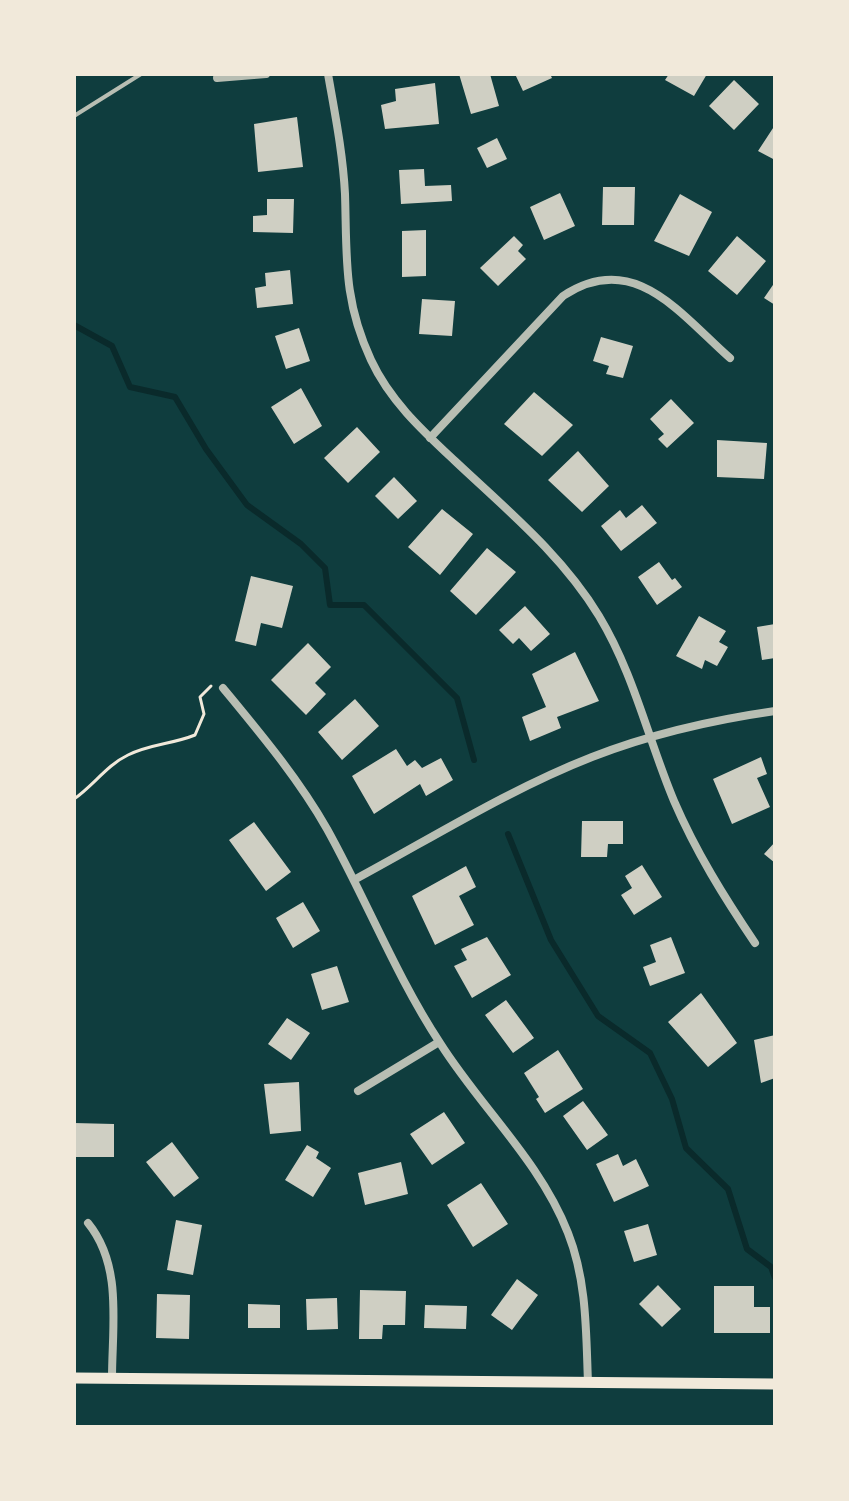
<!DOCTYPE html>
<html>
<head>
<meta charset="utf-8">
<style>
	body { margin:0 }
	#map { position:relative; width:849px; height:1501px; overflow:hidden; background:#0f3d3e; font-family:Raleway,sans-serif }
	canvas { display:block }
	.frame { position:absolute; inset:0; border:76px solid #f1e9da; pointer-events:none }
</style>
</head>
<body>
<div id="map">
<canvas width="849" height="1501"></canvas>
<div class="frame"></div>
</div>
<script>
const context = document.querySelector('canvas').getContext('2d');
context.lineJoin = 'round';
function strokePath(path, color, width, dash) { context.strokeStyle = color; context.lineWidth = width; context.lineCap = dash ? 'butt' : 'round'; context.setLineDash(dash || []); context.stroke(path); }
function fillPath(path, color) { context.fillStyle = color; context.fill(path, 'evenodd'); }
strokePath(new Path2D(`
	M74,325L112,346L130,387L175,397L206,449L247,505L301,544L325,568L330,605H364L457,698L474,760
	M508,834L551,940L598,1016L650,1053L672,1099L686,1148L728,1189L747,1249L771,1267L775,1278`), '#0a2a2b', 6);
fillPath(new Path2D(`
	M459,74H490L499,106L471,114Z
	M515,74H550L552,78L523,91Z
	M669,74H707L694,96L665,80Z
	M734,80L759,104L734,130L709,106Z
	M435,83L439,124L385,129L381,105L396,101L395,89Z
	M297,117L303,167L258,172L254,124Z
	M775,125V160L758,151Z
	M497,138L507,159L487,168L477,148Z
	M424,169L425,186L451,185L452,201L401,204L399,170Z
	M603,187H635L634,225H602Z
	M560,193L575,226L544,240L530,207Z
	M680,194L712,212L689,256L654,241Z
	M267,199H294L293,233L253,232V216L267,215Z
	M426,230V276L402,277V231Z
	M514,236L523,245L518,251L526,259L498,286L480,268Z
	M737,236L766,261L737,295L708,271Z
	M290,270L293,304L257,308L255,288L266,286L265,273Z
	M775,282V305L764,298Z
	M422,299L455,301L452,336L419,334Z
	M299,328L310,361L286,369L275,336Z
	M601,337L633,346L623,378L606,374L609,366L593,361Z
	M301,388L322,426L294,444L271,407Z
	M534,392L573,425L542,456L504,424Z
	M671,399L694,423L667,448L658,439L664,434L650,419Z
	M357,427L380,452L348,483L324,458Z
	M717,440L767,443L764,479L717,477Z
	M578,451L609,486L582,512L548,480Z
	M394,477L417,501L398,519L375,496Z
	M642,505L657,523L621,551L601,526L620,510L626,518Z
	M442,509L473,534L440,575L408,547Z
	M487,548L516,572L476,615L450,591Z
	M659,562L672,580L675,578L682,587L657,605L638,577Z
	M251,576L293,586L282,628L261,623L256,646L235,641Z
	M525,606L550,634L531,651L519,638L513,644L499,630Z
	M699,616L726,631L719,642L728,647L717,666L705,660L702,669L676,656Z
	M775,624V658L762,660L757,627Z
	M308,643L331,667L315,683L326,694L306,715L271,680Z
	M575,652L599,701L557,717L561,728L530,741L522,717L546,707L532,674Z
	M355,699L379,726L342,760L318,732Z
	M396,749L407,766L415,760L422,768L441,758L453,780L426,796L420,784L374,814L352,776Z
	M761,757L767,774L757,778L770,807L732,824L713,779Z
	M582,821H623V844H608L607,857H581Z
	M254,822L291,872L266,891L229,840Z
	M775,842V863L764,854Z
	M642,865L662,897L634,915L621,895L632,888L625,876Z
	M466,866L476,887L459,896L474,925L435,945L412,896Z
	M303,902L320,931L293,948L276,918Z
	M487,937L511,975L472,998L454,966L467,960L461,949Z
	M671,937L685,973L650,986L643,967L656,962L650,945Z
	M337,966L349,1002L322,1010L311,974Z
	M701,993L737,1043L708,1067L668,1022Z
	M506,1000L534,1038L513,1053L485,1015Z
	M287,1018L310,1033L291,1060L268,1044Z
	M775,1035V1078L761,1083L754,1040Z
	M558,1050L583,1089L545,1113L536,1099L539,1097L524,1073Z
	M299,1082L301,1131L270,1134L264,1084Z
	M583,1101L608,1135L587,1150L563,1116Z
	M444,1112L465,1143L432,1165L410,1134Z
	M74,1123L114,1124V1157H74Z
	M172,1142L199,1178L174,1197L146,1162Z
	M307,1145L319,1152L316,1158L331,1168L313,1197L285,1180Z
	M618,1154L623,1166L636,1159L649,1186L614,1202L596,1164Z
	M401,1162L408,1194L365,1205L358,1173Z
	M481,1183L508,1224L473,1247L447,1205Z
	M176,1220L202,1225L193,1275L167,1270Z
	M648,1224L657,1255L634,1262L624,1231Z
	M517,1279L538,1295L512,1330L491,1315Z
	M658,1285L681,1309L662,1327L639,1304Z
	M714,1286H754V1307H770V1333H714Z
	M360,1290L406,1291L405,1325H383L382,1339H359Z
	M157,1294L190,1295L189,1339L156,1338Z
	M337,1298L338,1329L307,1330L306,1299Z
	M248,1304L280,1305V1328H248Z
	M425,1305L467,1306L466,1329L424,1328Z`), '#cfcfc3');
strokePath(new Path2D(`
	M74,799C93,786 107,765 128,755C150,744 173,744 195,735L204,714L200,697L211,686`), '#f1e9da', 3);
strokePath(new Path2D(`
	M74,116L141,74`), '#b8beb3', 4);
strokePath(new Path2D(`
	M328,74C335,114 343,154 345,194C347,257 343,300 371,360C390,401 423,431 455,461C507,510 562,555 599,616C634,674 648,739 674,801C696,852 724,897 755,943
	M217,78L266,74
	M430,438L563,296C634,249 680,314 730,358
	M223,688C260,733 298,778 327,829C366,899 396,976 440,1043C481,1108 540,1161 568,1233C587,1281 586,1332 588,1383
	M354,880C432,838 510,789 592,757C651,734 712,720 775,711
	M358,1091L439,1042
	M88,1223C123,1266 112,1326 112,1378`), '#b8beb3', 8);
strokePath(new Path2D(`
	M74,1378L775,1384`), '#f1e9da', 11);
</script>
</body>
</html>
